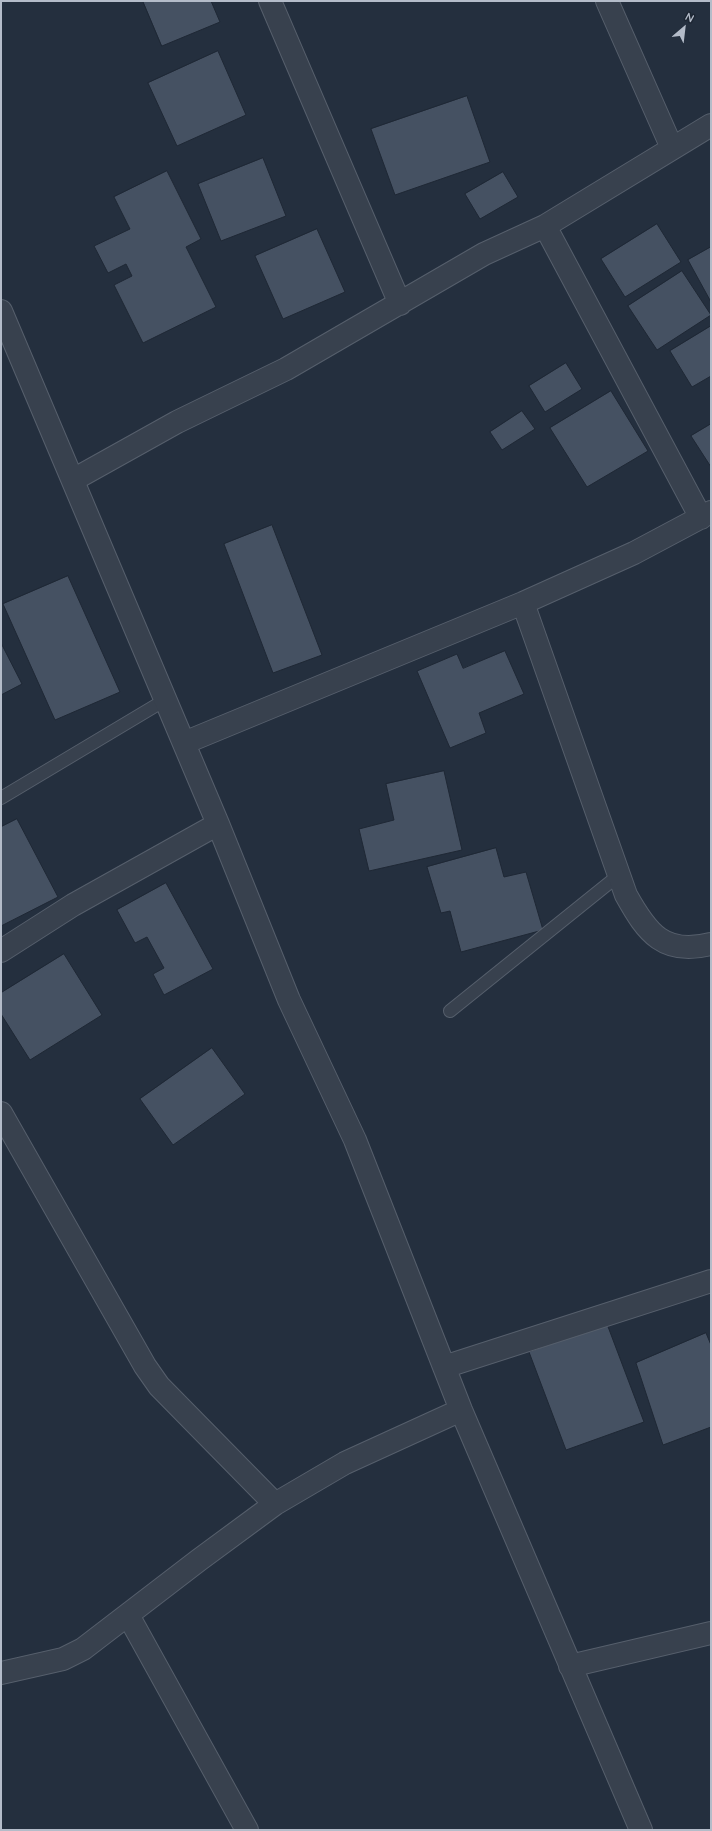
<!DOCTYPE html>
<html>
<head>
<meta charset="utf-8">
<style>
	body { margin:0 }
	#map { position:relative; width:712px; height:1831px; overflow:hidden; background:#242f3e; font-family:Quicksand,sans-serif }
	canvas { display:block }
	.frame { position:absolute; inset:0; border:2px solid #b4bcc9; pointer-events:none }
	.north { position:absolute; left:664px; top:8px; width:40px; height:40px; -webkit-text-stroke:3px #1d2633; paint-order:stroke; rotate:28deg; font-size:11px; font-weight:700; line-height:16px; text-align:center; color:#b4bcc9 }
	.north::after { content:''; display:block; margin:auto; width:14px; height:18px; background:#b4bcc9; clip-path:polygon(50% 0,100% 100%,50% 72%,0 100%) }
</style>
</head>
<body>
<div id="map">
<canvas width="712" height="1831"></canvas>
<div class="frame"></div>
<div class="north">N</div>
</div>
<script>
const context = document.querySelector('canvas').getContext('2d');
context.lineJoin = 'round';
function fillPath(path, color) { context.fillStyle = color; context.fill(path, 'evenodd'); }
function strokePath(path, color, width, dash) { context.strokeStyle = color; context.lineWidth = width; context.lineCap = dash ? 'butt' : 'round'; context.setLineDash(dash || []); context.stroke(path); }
const building = new Path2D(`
	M143,1H211L220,22L162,46Z
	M218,51L246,115L177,146L148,83Z
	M467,96L490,162L395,195L371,129Z
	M263,158L286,216L221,241L198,184Z
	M167,171L201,239L186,247L216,307L143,343L114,285L132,276L126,264L108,273L94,246L130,229L114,197Z
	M503,172L518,197L480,219L465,194Z
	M657,224L681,262L625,297L601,259Z
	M317,229L345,292L283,319L255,256Z
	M711,247V302L688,260Z
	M682,271L711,315L657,350L628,306Z
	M711,326V376L692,387L670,351Z
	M566,363L582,389L545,412L529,386Z
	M611,391L648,451L587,487L550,428Z
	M522,411L535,429L502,450L490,432Z
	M711,424V467L691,436Z
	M272,525L322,655L273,673L224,544Z
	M68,576L120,692L55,720L3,604Z
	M1,643L22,684L1,695Z
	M505,651L524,694L479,713L486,733L450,748L417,671L457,654L463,668Z
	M444,771L462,850L369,871L359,829L394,820L386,784Z
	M17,819L58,897L1,926V827Z
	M496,848L504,877L526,872L543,930L461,952L450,911L441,913L427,867Z
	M166,883L213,969L164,995L153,974L164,968L147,937L135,943L117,910Z
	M64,954L102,1015L30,1060L1,1014V993Z
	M212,1048L245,1094L173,1145L140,1099Z
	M607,1324L644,1422L566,1450L529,1352Z
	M706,1333L711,1345V1427L663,1445L636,1363Z`);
fillPath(building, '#455162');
strokePath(building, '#1f2835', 1);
const service = new Path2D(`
	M1,798L165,700
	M450,1011L619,875`);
const minor = new Path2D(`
	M270,1L400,304
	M607,1L672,148
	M545,226L701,518
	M1,311L218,824L289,1000L355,1140L461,1410L641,1830
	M73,480L177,422L286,369L484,254L545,226L711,125
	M523,603L626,895C647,933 664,956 711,944
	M184,743L523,603L634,553L711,512
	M1,951L73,905L218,824
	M1,1113L145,1366L159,1386L275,1504
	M444,1367L711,1281
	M128,1615L247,1830
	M570,1666L711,1633
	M1,1673L63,1659L83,1649L199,1560L275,1504L345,1463L461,1410`);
strokePath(service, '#565f6c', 14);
strokePath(minor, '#565f6c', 24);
strokePath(service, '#38414e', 12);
strokePath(minor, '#38414e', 22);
</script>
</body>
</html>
